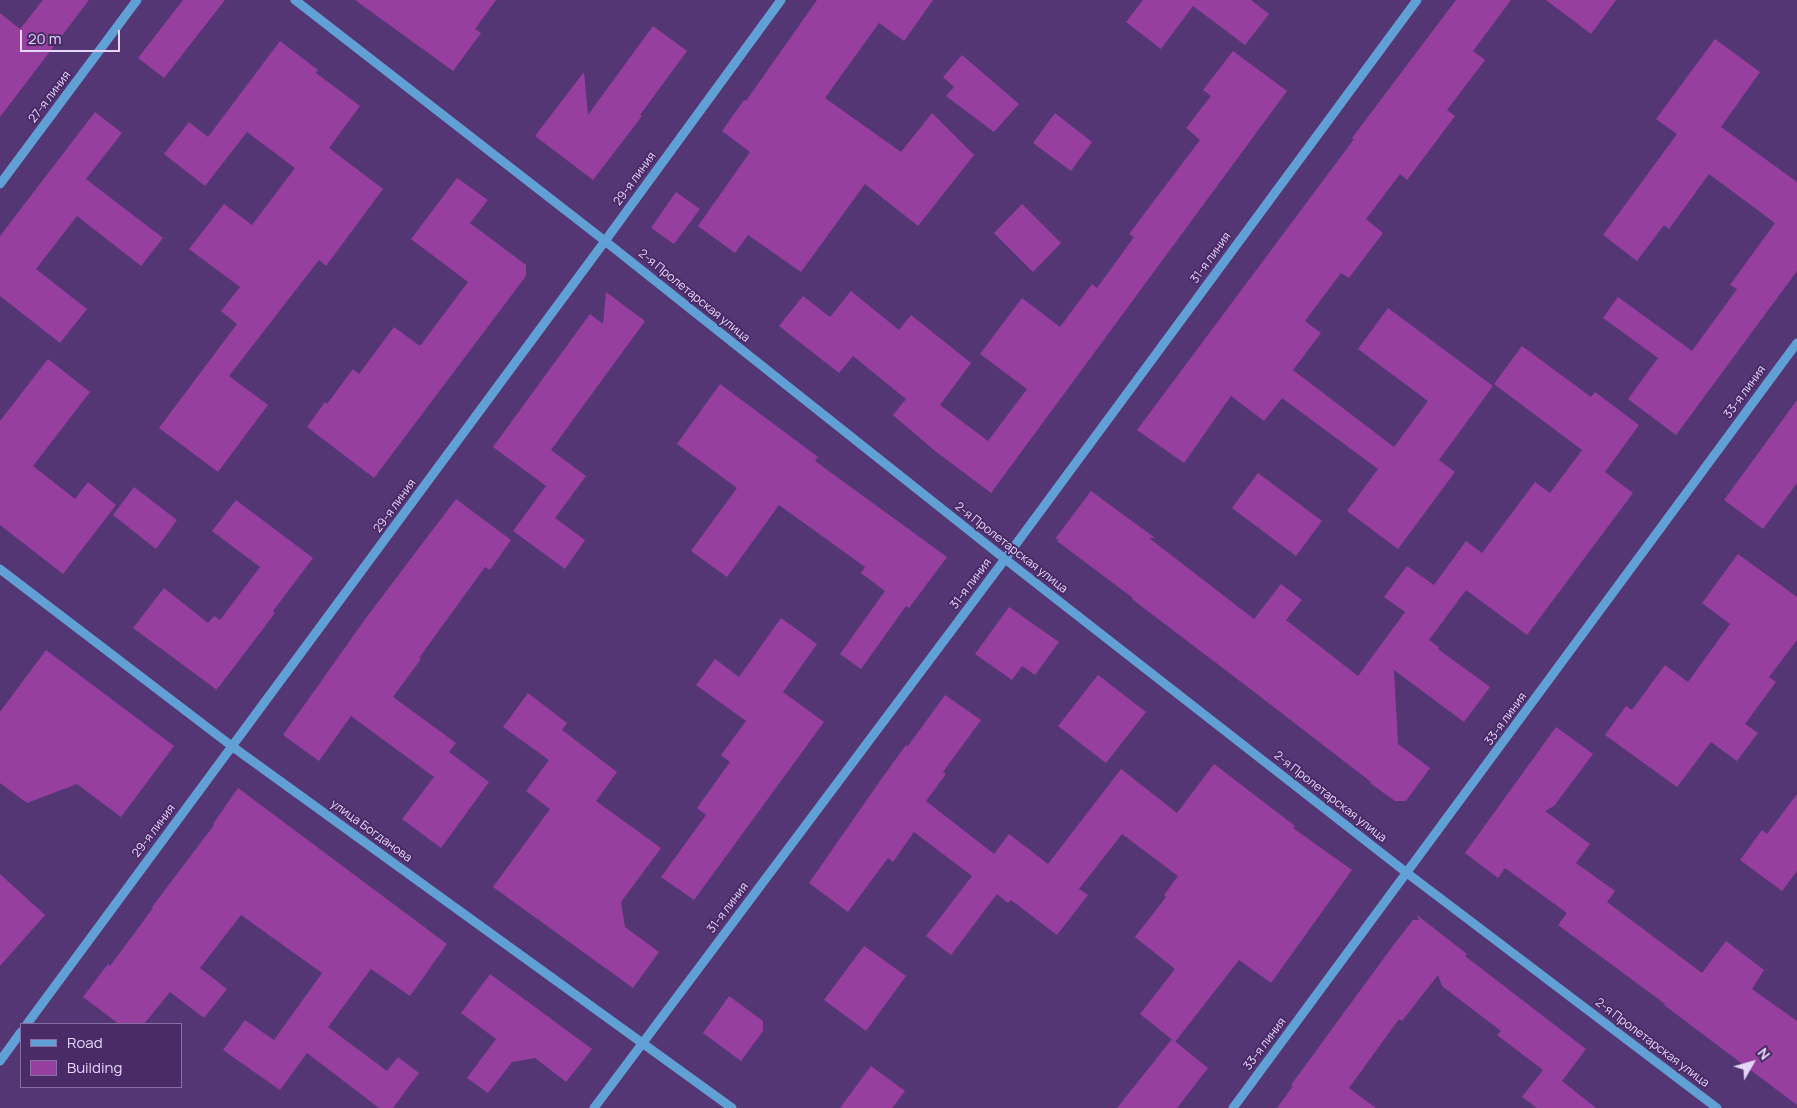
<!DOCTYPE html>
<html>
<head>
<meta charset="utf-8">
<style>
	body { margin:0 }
	#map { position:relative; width:1797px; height:1108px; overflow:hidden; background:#543674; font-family:Manrope,sans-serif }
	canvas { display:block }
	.legend { position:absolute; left:20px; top:1023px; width:162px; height:65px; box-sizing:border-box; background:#4a2b68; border:1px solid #886fa2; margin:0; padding:6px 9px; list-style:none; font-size:15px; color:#e5d6fa }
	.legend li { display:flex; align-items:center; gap:10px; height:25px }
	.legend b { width:25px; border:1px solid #886fa2 }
	.north { position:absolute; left:1727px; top:1038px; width:50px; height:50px; -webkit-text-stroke:4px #4a2b68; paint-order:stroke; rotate:52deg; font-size:14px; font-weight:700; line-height:20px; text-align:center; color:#e5d6fa }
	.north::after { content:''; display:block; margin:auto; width:18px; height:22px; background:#e5d6fa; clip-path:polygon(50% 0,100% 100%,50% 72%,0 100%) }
	.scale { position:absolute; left:20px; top:30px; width:100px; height:22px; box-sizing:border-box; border:2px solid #e5d6fa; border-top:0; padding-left:6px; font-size:15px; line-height:18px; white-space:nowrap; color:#e5d6fa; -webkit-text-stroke:4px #4a2b68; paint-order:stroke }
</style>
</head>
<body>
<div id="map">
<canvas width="1797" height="1108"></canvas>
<ul class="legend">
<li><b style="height:6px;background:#60a0d5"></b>Road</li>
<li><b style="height:14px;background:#973f9e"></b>Building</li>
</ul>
<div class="north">N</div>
<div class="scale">20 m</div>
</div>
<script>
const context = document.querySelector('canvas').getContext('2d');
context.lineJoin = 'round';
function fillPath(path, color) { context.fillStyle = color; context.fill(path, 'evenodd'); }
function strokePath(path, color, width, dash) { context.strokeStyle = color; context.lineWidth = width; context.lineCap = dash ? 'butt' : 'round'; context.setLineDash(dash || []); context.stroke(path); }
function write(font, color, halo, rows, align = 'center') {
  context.font = font + ' Manrope,sans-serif'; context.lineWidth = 4; context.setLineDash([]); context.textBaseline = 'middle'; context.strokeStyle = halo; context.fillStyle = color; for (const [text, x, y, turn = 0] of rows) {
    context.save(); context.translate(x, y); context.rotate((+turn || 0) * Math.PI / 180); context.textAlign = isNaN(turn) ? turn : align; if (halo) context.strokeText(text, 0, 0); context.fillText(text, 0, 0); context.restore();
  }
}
fillPath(new Path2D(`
	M43,0H89L0,117V13L20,29Z
	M183,0H225L164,78L138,58Z
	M355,0H496L475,29L481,33L453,71Z
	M817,0H933L904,41L879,23L825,98L901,152L932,113L974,155L918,226L865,184L801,272L748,235L735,253L698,226L750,152L722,131L744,100L746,101Z
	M1143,0H1251L1269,14L1245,45L1193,6L1161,49L1126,22Z
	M1456,0H1511L1473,51L1485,60L1447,110L1455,116L1407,180L1400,174L1366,219L1383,233L1349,278L1341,273L1305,321L1321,333L1293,370L1394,447L1428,401L1358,349L1388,308L1493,386L1439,460L1455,472L1398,549L1347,511L1378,469L1282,398L1264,421L1231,396L1184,463L1137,430L1354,139L1352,138Z
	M1546,0H1616L1591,34Z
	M653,26L687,51L640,115L642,116L593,180L535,136L584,72L588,115Z
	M1715,39L1760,72L1721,127L1797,182V271L1676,435L1628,399L1658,358L1603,318L1618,297L1692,351L1737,289L1730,285L1775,223L1709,174L1669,229L1664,225L1637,261L1603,235L1677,134L1656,119Z
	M280,41L318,70L316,73L360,106L329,148L383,189L326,266L319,260L229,376L268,405L218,472L159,428L237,324L221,311L240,287L189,249L224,204L252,225L295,168L247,132L205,186L164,154L189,122L208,137Z
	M1233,51L1287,91L991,493L935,451L893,415L906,399L853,356L839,373L779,326L803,296L830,317L851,291L899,330L911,315L971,363L940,405L988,441L1027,389L980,354L1022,298L1060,327L1092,284L1097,288L1134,237L1129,234L1200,140L1186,128L1211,96L1203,90Z
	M962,55L1019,104L994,132L946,96L954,87L943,77Z
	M95,112L122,133L86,179L163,238L141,266L77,216L36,269L87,309L60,343L0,296V236Z
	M1055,113L1092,142L1071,171L1033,143Z
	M457,178L488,200L470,223L526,265V276L374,478L307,427L325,402L327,404L353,369L359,374L394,327L420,346L468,282L411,239Z
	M676,192L700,209L674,244L651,228Z
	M1022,204L1061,243L1033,272L994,233Z
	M606,292L645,321L551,450L586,476L555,518L585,540L565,569L513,531L546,486L493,447L590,314L603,324Z
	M1522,346L1591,397L1595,392L1639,425L1605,472L1633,493L1527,635L1466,590L1429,640L1439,647L1438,649L1490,687L1464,722L1394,670L1398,744L1430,768L1406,801H1395L1370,783L1371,782L1249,688L1132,599L1133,598L1057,541L1059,539H1055L1091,491L1155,538H1149L1254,619L1281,584L1302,600L1286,620L1358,676L1405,612L1384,597L1407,566L1434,585L1466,541L1482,553L1535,482L1550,493L1582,450L1494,384Z
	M48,359L90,392L33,466L75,499L88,482L116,505L63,574L0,525V421Z
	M720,384L818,457L815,461L947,557L909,608L906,606L861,669L840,654L885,591L861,573L865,567L779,505L727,577L691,551L737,488L677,444Z
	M1797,400V483L1763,529L1724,500Z
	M1258,473L1322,521L1296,556L1232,508Z
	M134,487L177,520L156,549L113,515Z
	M456,499L511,540L490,570L485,567L419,658L421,659L393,697L456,743L449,752L489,782L441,848L402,819L434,777L351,716L319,761L283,735L366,618Z
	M236,500L313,558L273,611L275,613L218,688L217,687V690L133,628L164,588L208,623L214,616L220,620L260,567L212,531Z
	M1738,554L1797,597V640L1769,677L1776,682L1745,724L1758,733L1737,761L1711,742L1677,787L1605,735L1626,706L1632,710L1665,665L1688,682L1730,624L1702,603Z
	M1009,607L1059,642L1035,675L1022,666L1012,680L975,654Z
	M781,618L817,644L783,692L824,722L694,900L661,877L706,815L697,808L730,762L721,755L746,721L696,685L715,659L739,677Z
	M46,650L174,746L121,817L77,784L27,803L0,783V712Z
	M1098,675L1146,712L1106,763L1058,726Z
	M528,693L567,723L562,730L617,772L596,801L661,848L621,902L625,927L659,952L633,988L493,887L550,809L526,791L549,760L503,727Z
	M945,695L981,720L943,772L946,774L926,801L994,854L1009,834L1048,864L1121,769L1177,813L1214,764L1295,826L1293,828L1352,870L1271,983L1239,960L1175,1042L1140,1014L1175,969L1135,937L1166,897L1164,895L1178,876L1122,834L1079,889L1088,895L1057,935L1011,900L1008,903L997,894L951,955L926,936L972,876L914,832L893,862L888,858L848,912L809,883L882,778L906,745L908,746Z
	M1556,727L1593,754L1554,806L1545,811L1590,844L1576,863L1615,891L1607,902L1702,973L1726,941L1764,970L1752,989L1797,1021V1105L1664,1005L1665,1004L1558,925L1567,913L1505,868L1498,878L1465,853Z
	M238,788L447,944L410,996L371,969L328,1027L387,1071L398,1057L419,1073L393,1108H379L307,1053L280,1090L223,1050L245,1020L274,1040L322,973L241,915L200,968L227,989L204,1018L170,992L144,1024H119L83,997L108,964L110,966L153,908L152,907L214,825L213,824Z
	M1797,794V871L1782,891L1740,860L1762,830L1767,834Z
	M0,874L45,915L0,966Z
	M1417,915L1467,954L1465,956L1586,1049L1562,1081L1596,1108H1537L1522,1097L1543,1070L1497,1035L1501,1031L1442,986L1438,975L1402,1021L1399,1019L1349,1088L1376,1108H1277L1293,1086L1291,1085L1392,947L1413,920H1419Z
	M864,946L906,976L866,1031L824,1000Z
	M490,974L592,1049L566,1082L535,1058L512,1062L488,1093L467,1078L496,1039L461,1013Z
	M729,996L763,1021V1031L741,1061L703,1033Z
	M1172,1039L1208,1068L1177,1108H1117Z
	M871,1066L905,1091L892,1108H840Z`), '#973f9e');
strokePath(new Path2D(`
	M295,0L605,241L1005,559L1407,873L1717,1108
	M0,184L137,0
	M0,569L233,747L732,1108
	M27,1024L605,241L781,0
	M0,1061L21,1032
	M594,1108L1005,559L1417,0
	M1233,1108L1797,343`), '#60a0d5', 9);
write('12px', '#e5d6fa', '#4a2b68', [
	["27-я линия",50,97,-53],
	["29-я линия",635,179,-54],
	["31-я линия",1211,258,-54],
	["2-я Пролетарская улица",694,296,39],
	["33-я линия",1745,392,-54],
	["29-я линия",395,506,-54],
	["2-я Пролетарская улица",1011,548,38],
	["31-я линия",971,584,-53],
	["33-я линия",1506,719,-54],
	["2-я Пролетарская улица",1330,797,38],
	["29-я линия",154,831,-53],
	["улица Богданова",371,831,36],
	["31-я линия",728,908,-53],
	["2-я Пролетарская улица",1652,1043,37],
	["33-я линия",1265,1044,-53]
]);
</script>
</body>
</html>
